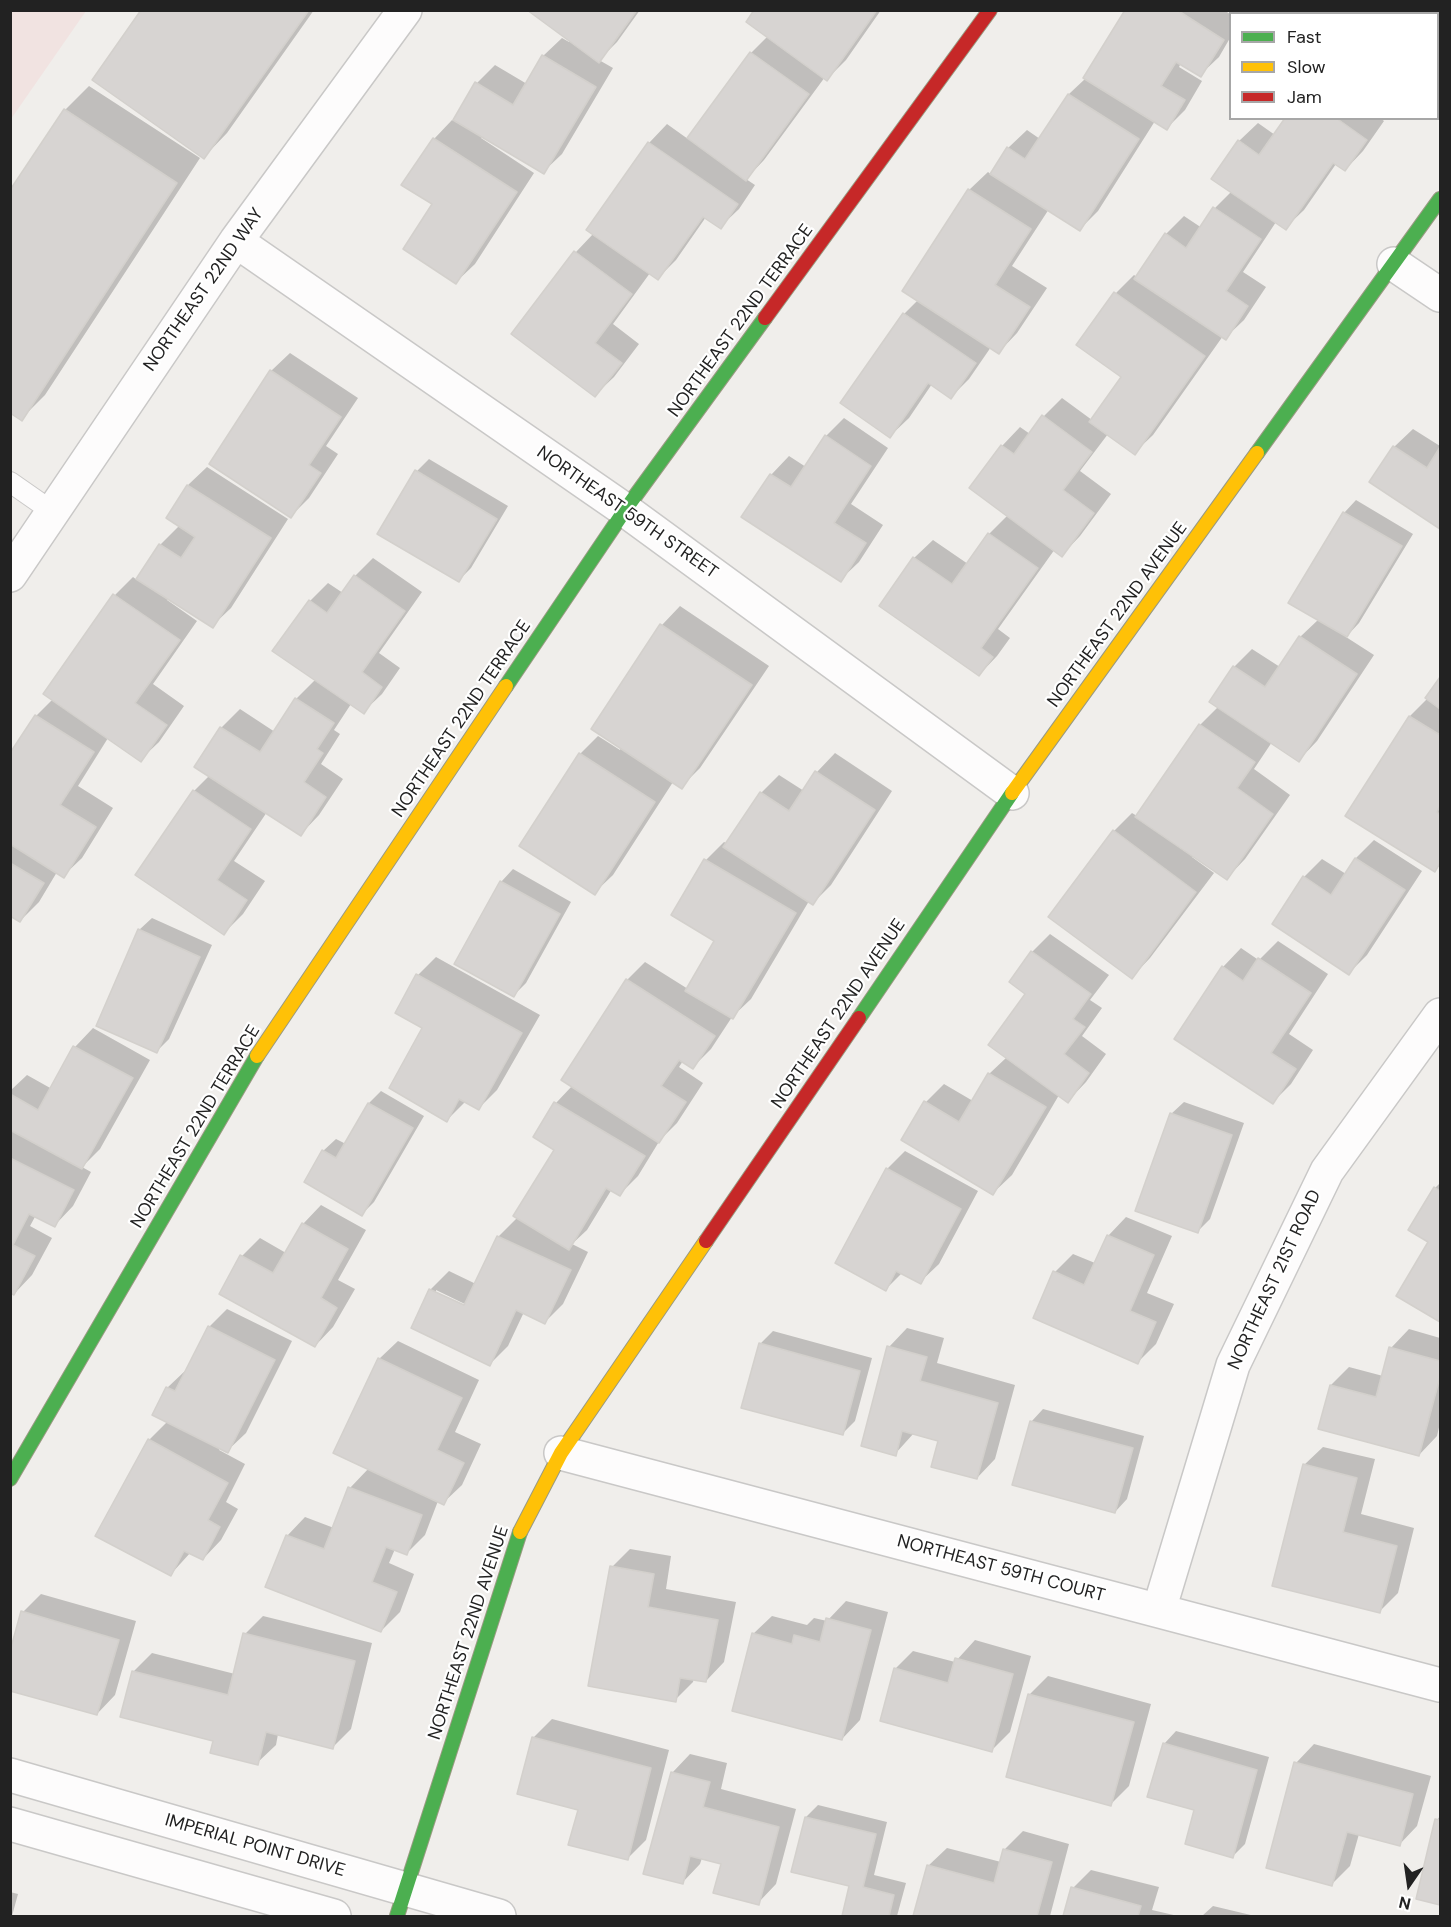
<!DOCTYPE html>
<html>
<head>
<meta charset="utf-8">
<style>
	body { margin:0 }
	#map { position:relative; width:1451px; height:1927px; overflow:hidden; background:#f0eeeb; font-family:"DM Sans",sans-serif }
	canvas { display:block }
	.frame { position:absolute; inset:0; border:12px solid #222; pointer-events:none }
	.legend { position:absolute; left:1229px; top:12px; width:210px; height:108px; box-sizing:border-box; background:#fff; border:2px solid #a7a7a7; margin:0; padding:8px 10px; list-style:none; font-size:18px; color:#222 }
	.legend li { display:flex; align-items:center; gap:12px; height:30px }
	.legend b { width:30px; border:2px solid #a7a7a7 }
	.north { position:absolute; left:1379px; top:1855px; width:60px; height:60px; -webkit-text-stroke:4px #fff; paint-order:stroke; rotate:193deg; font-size:16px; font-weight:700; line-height:24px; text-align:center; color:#222 }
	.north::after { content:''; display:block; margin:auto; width:21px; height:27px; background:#222; clip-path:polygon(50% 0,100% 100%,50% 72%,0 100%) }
</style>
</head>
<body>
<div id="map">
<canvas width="1451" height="1927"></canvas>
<div class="frame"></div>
<ul class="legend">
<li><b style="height:8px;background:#4caf50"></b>Fast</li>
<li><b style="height:8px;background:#ffc107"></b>Slow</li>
<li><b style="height:8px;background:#c62828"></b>Jam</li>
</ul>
<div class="north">N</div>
</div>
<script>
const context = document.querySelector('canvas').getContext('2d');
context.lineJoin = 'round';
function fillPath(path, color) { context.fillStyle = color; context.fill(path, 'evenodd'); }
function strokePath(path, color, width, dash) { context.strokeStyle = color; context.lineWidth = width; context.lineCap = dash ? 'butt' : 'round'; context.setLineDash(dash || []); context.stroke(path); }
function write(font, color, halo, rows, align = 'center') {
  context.font = font + ' "DM Sans",sans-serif'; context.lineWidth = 4.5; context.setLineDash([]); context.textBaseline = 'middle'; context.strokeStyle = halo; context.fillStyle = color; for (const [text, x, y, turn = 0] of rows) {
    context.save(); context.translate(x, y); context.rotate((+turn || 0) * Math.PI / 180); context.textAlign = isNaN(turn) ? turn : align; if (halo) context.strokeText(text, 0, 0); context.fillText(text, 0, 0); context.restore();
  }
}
fillPath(new Path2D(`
	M11,10L86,11L11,119L10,11Z`), '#f1e3e1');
fillPath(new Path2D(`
	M143,10H314L227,133L204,157Z
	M529,10H640L617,42L599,60L613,68L562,154L543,172L482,136L481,138L534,173L475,264L456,282L434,204L403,184L434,139L452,120L454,121L477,83L495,65L527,84L543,56L562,38L569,42L570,40Z
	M756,10H881L846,60L827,79L825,77L764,160L746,179L755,185L739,209L720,227L706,217L676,260L658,278L650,273L613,324L639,344L614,377L595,395L513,334L576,252L593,234L649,143L667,124L688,139L751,53L768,36Z
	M1127,10H1224L1230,14V38L1219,57L1200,75L1181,63L1179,67L1202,81L1185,110L1167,128L1155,121L1098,211L1080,229L1049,209L1012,266L1047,288L1017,333L999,352L991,347L969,379L951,397L932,384L909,418L890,436L904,314L918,300L969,190L988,172L992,175L1008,148L1027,130L1040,139L1069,94L1086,78Z
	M1334,10H1435L1434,14H1332Z
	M89,86L200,158L45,395L21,419L65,110Z
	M1287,118H1380L1384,121L1363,151L1345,170L1336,164L1304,210L1285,228L1276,222L1243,272L1266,287L1244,320L1225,338L1223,336L1153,435L1134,453L1108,434L1080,471L1111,494L1080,536L1062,555L1055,549L998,629L1010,638L997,656L979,675L914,558L933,540L968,564L989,534L1008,515L971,488L1002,446L1020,427L1030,434L1044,416L1062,398L1092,420L1123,376L1078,345L1116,293L1134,275L1137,277L1166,234L1184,216L1202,228L1215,208L1232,191L1239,141L1258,123L1275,135Z
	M290,353L358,398L326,446L338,454L309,498L291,516L271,371Z
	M844,418L888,448L851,504L883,525L859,562L840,580L771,475L789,456L806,467L826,436Z
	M1413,429L1440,446V527L1371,482L1394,447Z
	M429,459L508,506L471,568L459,580L417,471Z
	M207,467L288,519L231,608L212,626L168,598L167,600L197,621L153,684L184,706L159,742L140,760L108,738L78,786L113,808L82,858L63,876L57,872L39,902L20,921L10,914V756L36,716L53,699L45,694L115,595L133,577L137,580L160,545L180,525L168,518L188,485Z
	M1356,500L1413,534L1359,623L1346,637L1374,655L1317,741L1299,760L1272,742L1254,769L1290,795L1245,859L1227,878L1193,855L1192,857L1214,873L1150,958L1132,977L1114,831L1132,813L1137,816L1200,725L1218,707L1234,667L1252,649L1280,667L1300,637L1319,619L1344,513Z
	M373,558L422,592L379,653L400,668L382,694L363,712L351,704L334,730L340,734L321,764L343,779L319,815L301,834L267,812L234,861L265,881L243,914L224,933L194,791L210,775L221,728L240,709L275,732L296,699L316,679L310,601L328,583L343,593L355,576Z
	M680,606L769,666L700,768L681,787L673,782L613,875L594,893L580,754L598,736L620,750L621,747L593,728L662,625Z
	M1440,679V865L1435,871L1410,716L1428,698Z
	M835,753L892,791L831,885L813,903L809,901L751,999L732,1017L711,1049L693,1067L683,1061L679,1067L703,1083L677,1123L660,1140L638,1176L620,1194L612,1189L587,1230L572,1244L588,1252L563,1304L545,1322L524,1312L508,1346L490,1364L413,1328L431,1289L449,1271L476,1284L498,1237L518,1217L556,1150L535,1137L556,1103L572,1086L627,980L645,962L688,989L716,940L673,915L706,860L724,842L728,844L761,793L779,775L804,791L817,772ZM436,1290L471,1307L470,1310L436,1293Z
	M1374,840L1422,871L1367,955L1349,973L1304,877L1322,859L1346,874L1356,858Z
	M513,869L571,902L526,983L514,995L501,882Z
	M152,918L212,945L169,1039L157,1051L139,930Z
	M1050,934L1109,975L1090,1000L1102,1008L1082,1036L1106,1054L1086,1082L1068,1101L1059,1095L1012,1175L993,1193L926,1102L944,1084L973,1101L989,1074L1007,1057L1028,993L1032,952Z
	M1278,941L1328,974L1289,1034L1313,1050L1291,1084L1273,1102L1223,967L1241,948L1260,961V959Z
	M436,957L540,1015L497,1090L479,1108L466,1101L447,1120L424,1028L418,975Z
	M93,1028L150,1060L100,1149L82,1167L91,1172L73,1206L55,1225L36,1215L30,1226L52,1238L32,1275L14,1294L10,1292V1091L27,1075L52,1089L75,1047Z
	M381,1091L424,1116L374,1202L362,1214L323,1151L336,1139L346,1144L369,1103Z
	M1184,1102L1244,1123L1210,1219L1197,1232L1171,1114Z
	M905,1151L978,1191L939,1264L920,1282L902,1273L886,1289L887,1169Z
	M1440,1183V1320L1398,1295L1430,1241L1435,1188Z
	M321,1205L366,1230L338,1280L355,1289L333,1327L315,1346L242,1256L260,1238L286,1253L303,1224Z
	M1126,1217L1172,1236L1147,1293L1174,1304L1156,1344L1138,1362L1055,1272L1073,1254L1095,1263L1108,1236Z
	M227,1309L292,1341L246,1433L227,1451L220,1447L219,1450L245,1464L226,1502L238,1509L221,1540L203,1559L191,1552L171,1574L149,1440L168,1421L167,1388L186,1370H187L209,1327Z
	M907,1328L944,1338L937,1363L1015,1385L995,1459L977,1478L940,1440L914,1433L895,1454L889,1347Z
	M1409,1329L1440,1338V1423L1437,1436L1419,1455L1331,1385L1349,1367L1383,1376L1391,1348Z
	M773,1331L872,1358L855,1421L843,1433L760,1344Z
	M398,1341L479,1380L455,1432L481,1444L462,1485L443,1503L438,1501L425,1535L407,1553L395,1549L389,1563L414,1574L400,1612L381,1631L287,1536L305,1517L334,1528L350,1488L369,1468L379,1359Z
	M1043,1409L1144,1436L1127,1499L1115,1512L1031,1422Z
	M1323,1447L1375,1459L1361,1514L1414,1528L1398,1593L1379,1612L1304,1465Z
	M630,1549L671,1556L666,1589L736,1602L724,1662L706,1681L694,1678L693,1682L675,1700L612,1567Z
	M41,1594L136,1621L115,1695L97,1714L23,1612Z
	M846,1601L888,1612L860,1720L842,1739L753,1634L772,1616L807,1625L814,1618L827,1621Z
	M263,1616L372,1643L351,1729L333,1747L278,1734L276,1745L257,1763L215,1740L133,1672L152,1653L235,1674L245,1634Z
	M975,1640L1031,1656L1010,1732L992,1750L895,1669L913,1651L955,1662Z
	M1048,1676L1151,1704L1129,1786L1111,1804L1030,1694Z
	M552,1719L669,1750L646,1840L627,1859L533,1738Z
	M1176,1731L1269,1757L1245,1844L1233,1856L1196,1809L1164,1744Z
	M1314,1744L1431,1776L1417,1826L1399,1845L1359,1834L1350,1866L1332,1884L1296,1763Z
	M690,1754L727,1763L721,1789L796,1809L776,1884L758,1903L723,1863L702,1858L700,1864L682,1883L672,1773Z
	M818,1805L887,1822L874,1875L906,1883L897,1916H843L851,1885L806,1817Z
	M1440,1816V1903L1418,1898L1437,1820Z
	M1023,1831L1069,1844L1050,1916H915L928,1866L947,1848L1001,1862L1005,1849Z
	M1091,1870L1159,1887L1152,1910L1178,1916H1065L1073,1888Z
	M10,1892L18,1894L12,1916H10Z
	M1213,1906L1255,1916H1202Z`), '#0003');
const building = new Path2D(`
	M141,10H309L204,159L92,80Z
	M527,10H637L599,63Z
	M754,10H877L827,81L746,22Z
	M1125,10H1177L1224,40L1201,77L1176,62L1161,86L1185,100L1167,130L1083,78Z
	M1363,10H1409L1414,14H1362Z
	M750,52L809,94L746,181L687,138Z
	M542,55L596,87L544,174L453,120L475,82L513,105Z
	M1068,94L1139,139L1080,231L990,174L1007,147L1025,159Z
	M64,109L177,183L22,421L10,413V190Z
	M1285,118H1336L1367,140L1345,171L1333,163L1286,230L1211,179L1238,140L1259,155Z
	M433,138L517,192L456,284L403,249L432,204L401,185Z
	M648,142L738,204L721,229L703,217L658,280L586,230Z
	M968,189L1031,229L995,285L1030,307L999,354L902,291Z
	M1213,207L1261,239L1226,291L1248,306L1226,340L1134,279L1165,233L1186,248Z
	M574,251L632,294L595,343L622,363L595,397L511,334Z
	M1114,292L1205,356L1135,455L1089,422L1121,377L1076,345Z
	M903,313L976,363L951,399L928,383L890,438L840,403Z
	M270,370L341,417L309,465L321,473L291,518L209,464Z
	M1042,415L1092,452L1063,490L1094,513L1062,557L969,488L1001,445L1014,454Z
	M825,435L871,466L834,523L866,543L841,582L741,517L770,474L791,487Z
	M1393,446L1427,468L1440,447V529L1369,482Z
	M415,470L497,519L459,582L377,534Z
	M187,485L271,538L213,628L136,579L159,544L181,558L195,537L166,518Z
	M1343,512L1402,546L1347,637L1288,603Z
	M988,533L1038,568L981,648L993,657L979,676L879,606L913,557L952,584Z
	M354,575L405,611L362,672L382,687L364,714L272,651L309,600L327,613Z
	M113,594L180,640L135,703L167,725L141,762L43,694Z
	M660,624L752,685L682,789L591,729Z
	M1299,636L1357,674L1299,762L1209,702L1233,666L1265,687Z
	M1440,677V709L1425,698Z
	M295,698L334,723L317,749L323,753L304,782L326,797L301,836L194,767L220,727L260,752Z
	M35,715L94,752L60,805L96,827L64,878L10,844V753Z
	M1409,716L1440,735V806L1437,812L1440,815V863L1435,872L1345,816Z
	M1199,724L1255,762L1237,788L1273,814L1227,880L1135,817Z
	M579,753L655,802L595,895L519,846Z
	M815,771L875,810L813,905L723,847L760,792L789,811Z
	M193,790L251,829L217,880L247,900L224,935L135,875Z
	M1113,830L1196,892L1132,979L1048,917Z
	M1355,858L1405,890L1349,975L1272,924L1303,876L1331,895Z
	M704,859L796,913L733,1019L685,991L714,941L671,915Z
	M10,863L44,883L20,922L10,916Z
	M500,881L560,914L514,997L454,964Z
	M138,929L200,957L157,1053L96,1026Z
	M1031,951L1091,994L1073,1019L1085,1027L1064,1054L1089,1073L1068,1103L988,1045L1025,994L1009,982Z
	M1258,958L1311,993L1271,1053L1296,1069L1273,1104L1174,1039L1222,966L1243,981Z
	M416,974L522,1033L479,1110L459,1099L447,1122L389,1088L422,1028L395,1013Z
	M626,979L715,1036L693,1069L679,1060L661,1086L686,1102L659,1143L561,1080Z
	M73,1046L133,1078L82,1169L10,1130V1094L38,1110Z
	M988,1073L1046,1107L993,1195L901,1140L924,1101L959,1122Z
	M554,1102L645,1156L620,1196L606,1188L569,1250L513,1216L554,1150L533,1137Z
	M368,1103L413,1128L362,1216L304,1182L322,1150L336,1158Z
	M1170,1113L1232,1135L1198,1233L1135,1211Z
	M10,1158L74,1190L55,1227L29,1214L13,1245L35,1256L14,1295L10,1293Z
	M886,1168L961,1209L921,1284L896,1271L886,1291L835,1263Z
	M1434,1187L1440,1191V1322L1396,1296L1428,1242L1408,1230Z
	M302,1223L348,1249L321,1298L337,1308L315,1347L219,1294L240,1255L273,1273Z
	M1107,1235L1154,1255L1130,1311L1156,1322L1138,1364L1033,1318L1053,1271L1084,1285Z
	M497,1236L571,1270L545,1324L516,1310L490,1366L411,1328L429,1289L464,1305Z
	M208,1326L275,1360L228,1453L152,1415L166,1387L175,1391Z
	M759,1343L860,1371L843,1435L741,1408Z
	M887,1346L927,1357L920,1381L998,1403L977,1479L931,1467L938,1441L902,1431L896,1456L861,1446Z
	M1389,1347L1440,1361V1377L1419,1456L1318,1429L1330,1385L1376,1397Z
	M378,1358L462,1398L437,1450L464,1463L444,1505L333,1453Z
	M1030,1421L1133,1448L1115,1513L1012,1485Z
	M148,1439L228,1483L208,1520L220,1527L203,1560L184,1551L171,1576L95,1536Z
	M1303,1464L1357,1478L1343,1532L1397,1546L1380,1613L1272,1586Z
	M348,1487L422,1515L407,1555L386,1547L372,1582L397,1592L381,1632L265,1587L286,1535L324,1549Z
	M610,1566L654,1574L648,1607L718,1620L706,1682L680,1678L676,1702L588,1686Z
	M21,1611L119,1640L97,1715L10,1691V1651Z
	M826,1618L871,1630L842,1740L732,1711L752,1633L792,1644L794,1635L820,1642Z
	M243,1633L355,1661L333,1749L266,1732L258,1765L210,1753L213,1741L120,1717L132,1671L228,1695Z
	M955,1658L1013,1674L992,1752L880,1721L894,1668L948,1683Z
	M1028,1694L1134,1722L1111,1806L1006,1777Z
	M532,1737L651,1768L628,1860L568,1845L578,1810L517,1794Z
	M1163,1743L1257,1770L1233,1858L1185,1844L1194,1810L1147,1797Z
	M1294,1762L1413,1794L1400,1846L1347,1832L1332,1886L1266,1868Z
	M671,1772L710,1782L703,1807L779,1827L759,1905L713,1893L721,1864L690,1856L683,1884L643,1874Z
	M805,1817L876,1834L863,1887L894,1895L889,1916H842L849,1886L791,1872Z
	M1435,1819L1440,1820V1905L1416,1899Z
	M1003,1849L1052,1862L1037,1916H913L927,1865L994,1883Z
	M1071,1887L1141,1906L1138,1916H1063Z`);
fillPath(building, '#d7d4d2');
strokePath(building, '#d3d0cc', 1.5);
const lane = new Path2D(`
	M10,482L53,512`);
const street = new Path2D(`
	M236,241L625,510L1012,793
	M1394,264L1440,295
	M10,575L236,241L405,10
	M561,1453L1440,1685
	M1159,1610L1233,1365L1327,1171L1440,1015
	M10,1775L499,1916
	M10,1824L334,1916`);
const fast = new Path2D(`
	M1257,453L1440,199
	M506,686L625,510L765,318
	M859,1018L1012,793
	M10,1479L257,1056
	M397,1916L520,1532`);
const slow = new Path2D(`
	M1012,793L1257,453
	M257,1056L506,686
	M520,1532L561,1453L706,1241`);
const jam = new Path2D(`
	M765,318L990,10
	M706,1241L859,1018`);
strokePath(lane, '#c9c8c7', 22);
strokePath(street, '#c9c8c7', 36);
strokePath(fast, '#999a82', 16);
strokePath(slow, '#999a82', 16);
strokePath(jam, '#999a82', 16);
strokePath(lane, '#fdfcfc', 20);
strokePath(street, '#fdfcfc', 33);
strokePath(fast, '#4caf50', 14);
strokePath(slow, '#ffc107', 14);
strokePath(jam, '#c62828', 14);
write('18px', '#222', '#fff', [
	["NORTHEAST 22ND WAY",204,290,-55],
	["NORTHEAST 22ND TERRACE",741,321,-54],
	["NORTHEAST 59TH STREET",627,513,35],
	["NORTHEAST 22ND AVENUE",1118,615,-54],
	["NORTHEAST 22ND TERRACE",462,719,-56],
	["NORTHEAST 22ND AVENUE",839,1014,-56],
	["NORTHEAST 22ND TERRACE",196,1127,-59],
	["NORTHEAST 21ST ROAD",1275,1280,-65],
	["NORTHEAST 59TH COURT",1001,1569,15],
	["NORTHEAST 22ND AVENUE",469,1633,-72],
	["IMPERIAL POINT DRIVE",255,1846,16]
]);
</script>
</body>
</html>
